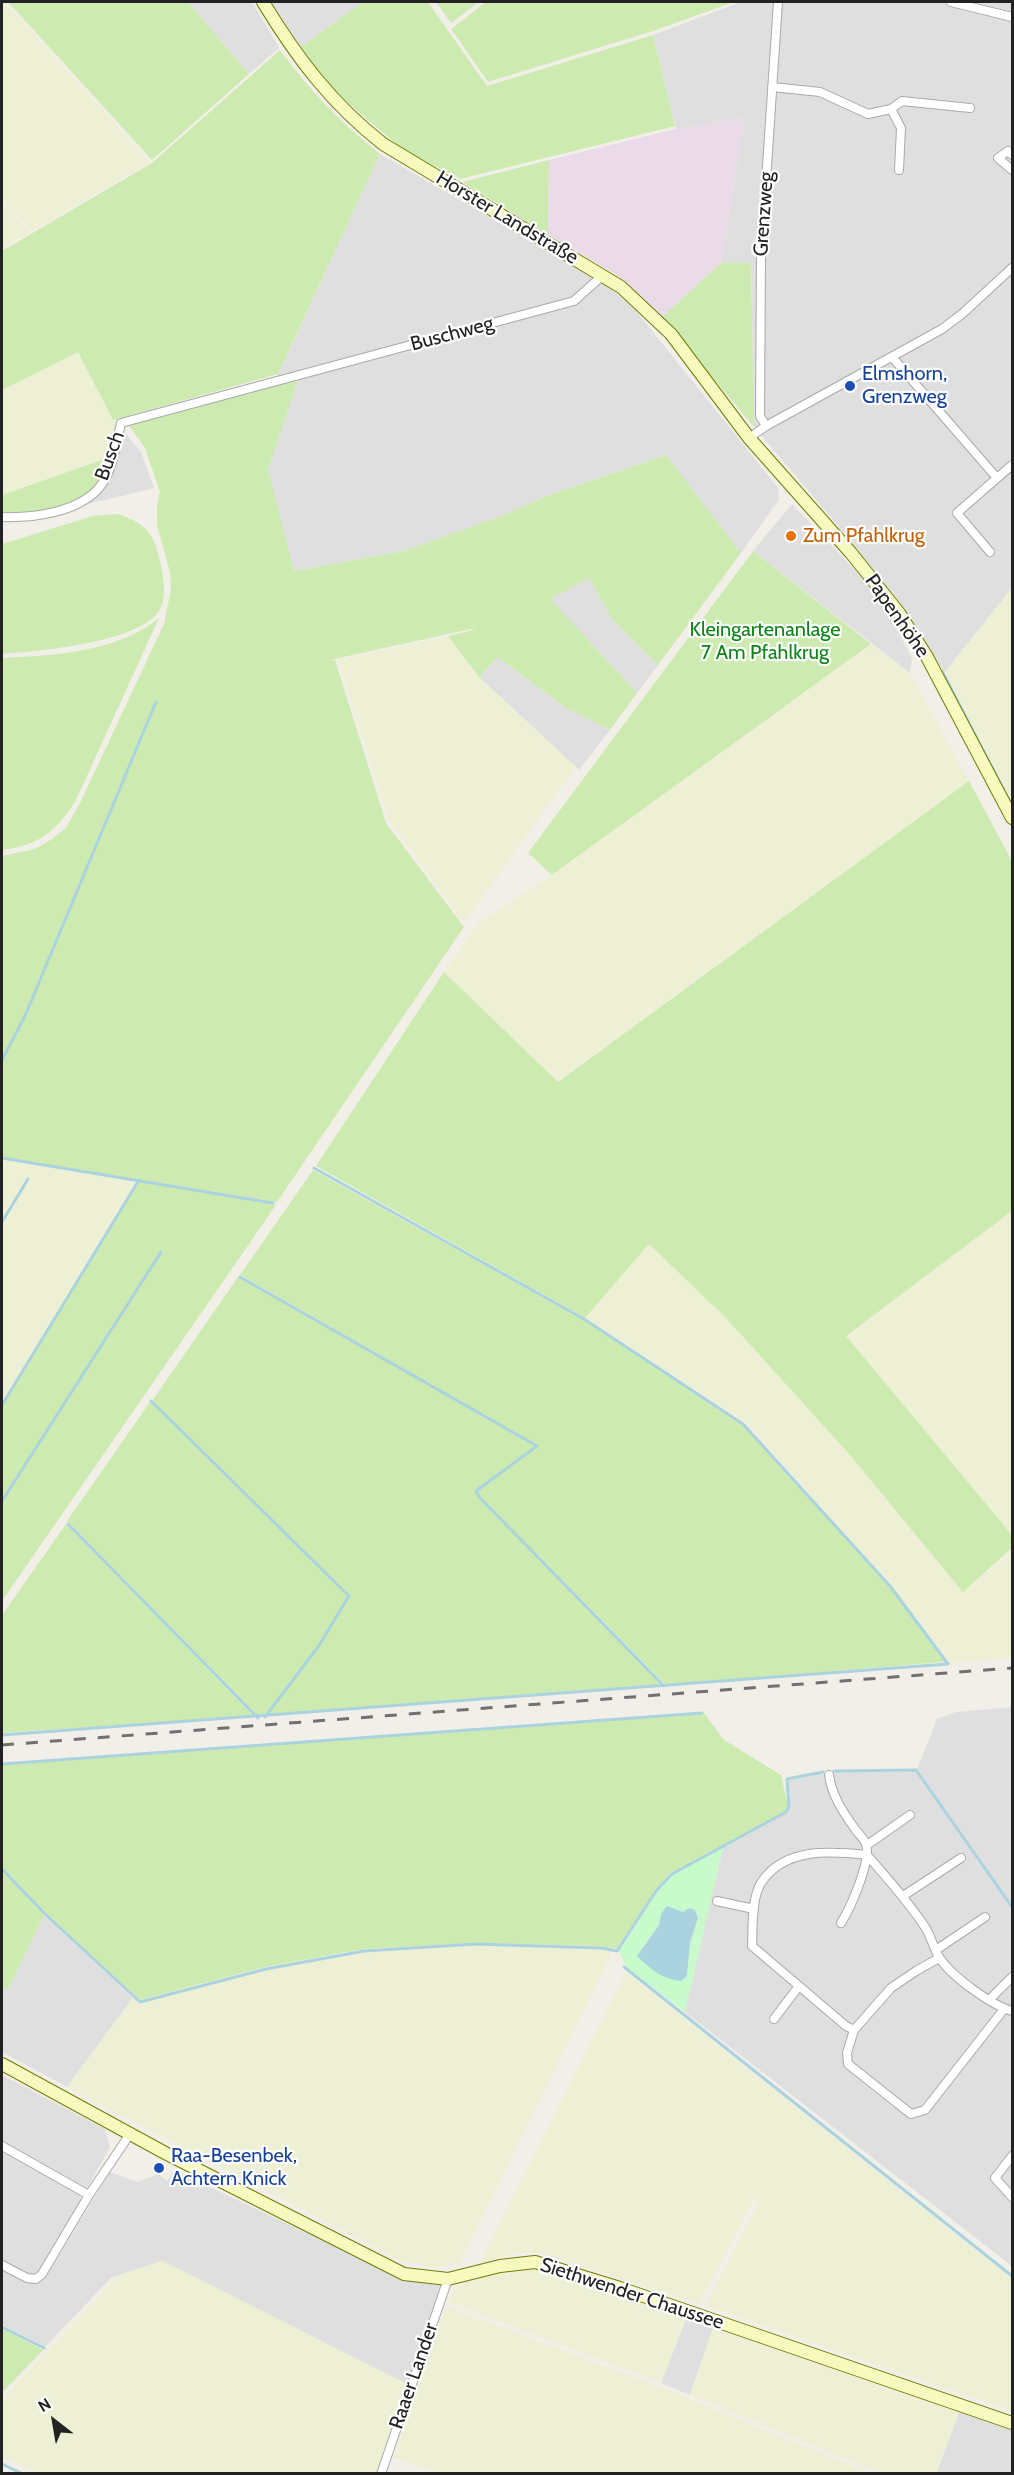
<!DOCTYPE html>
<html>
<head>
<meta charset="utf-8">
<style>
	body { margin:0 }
	#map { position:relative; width:1014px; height:2475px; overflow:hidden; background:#f2efe9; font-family:Cabin,sans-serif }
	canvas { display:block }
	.frame { position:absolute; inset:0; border:3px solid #222; pointer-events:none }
	.north { position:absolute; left:24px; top:2391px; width:60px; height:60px; -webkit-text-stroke:4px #fff; paint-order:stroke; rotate:329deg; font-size:16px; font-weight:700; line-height:24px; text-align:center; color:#222 }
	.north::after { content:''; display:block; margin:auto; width:21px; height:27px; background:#222; clip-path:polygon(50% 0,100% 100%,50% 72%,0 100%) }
</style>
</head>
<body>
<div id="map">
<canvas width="1014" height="2475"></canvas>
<div class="frame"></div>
<div class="north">N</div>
</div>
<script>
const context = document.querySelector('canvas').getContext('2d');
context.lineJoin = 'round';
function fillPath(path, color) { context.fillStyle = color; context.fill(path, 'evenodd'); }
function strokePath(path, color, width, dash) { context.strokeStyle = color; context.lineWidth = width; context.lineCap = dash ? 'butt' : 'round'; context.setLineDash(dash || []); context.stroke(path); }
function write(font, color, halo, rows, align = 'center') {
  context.font = font + ' Cabin,sans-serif'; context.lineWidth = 4.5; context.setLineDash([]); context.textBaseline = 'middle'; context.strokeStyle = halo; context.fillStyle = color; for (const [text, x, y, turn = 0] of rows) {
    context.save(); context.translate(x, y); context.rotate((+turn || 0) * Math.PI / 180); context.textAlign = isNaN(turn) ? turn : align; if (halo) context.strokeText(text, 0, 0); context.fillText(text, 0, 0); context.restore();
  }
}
fillPath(new Path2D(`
	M188,2H252L279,48L249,74Z
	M270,2H363L301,47Z
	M741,2H1012V588L945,672L852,542L754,427L751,263H721L744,118L676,129L653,35Z
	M380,154L594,277L570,299L276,379Z
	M603,282L637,312L778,488L779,499L741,553L665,455L547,496L499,517L404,551L293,571L268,470L298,380L576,304Z
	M122,429L141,452L154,488L88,504L102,488Z
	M792,504L858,573L890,616L912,658L910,673L753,551Z
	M589,578L612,619L658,665L637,693L549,599Z
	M498,657L566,708L610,730L579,770L479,677Z
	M1012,1707V2266L685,2012L723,1848L786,1813L790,1807L787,1779L833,1772H916L937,1719L956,1712Z
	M44,1915L133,1998L67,2087L2,2052V1986L8,1990Z
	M2,2075L105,2129L110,2147L87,2188L2,2141Z
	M2,2149L79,2194L81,2200L39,2271L30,2275L2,2261Z
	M174,2170L404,2279L441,2285L409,2385L162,2261L111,2278L45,2347L2,2325V2270L27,2283L39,2282L46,2277L110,2172L138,2182L158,2174L167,2181Z
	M686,2319L713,2328L690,2395L661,2383Z
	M960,2410L1012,2429V2473L936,2474Z`), '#e0dfdf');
fillPath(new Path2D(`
	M744,118L721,263L662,317L620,277L548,234L549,160L676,129Z`), '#ebdbe8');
fillPath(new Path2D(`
	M2,2H5L150,162L32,231L2,198Z
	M2,201L30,232L2,248Z
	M78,352L116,426L110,457L2,495V390Z
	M1012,588V801L945,672Z
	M448,636L479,677L576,767L464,923L389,821L338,660Z
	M871,644L910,673L969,781L557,1082L444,972L477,924L552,875Z
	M2,1159L137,1180L2,1403Z
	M1012,1211V1535L845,1336Z
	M649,1244L726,1318L849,1454L963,1591L1012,1552V1658L950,1663L891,1585L745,1422L585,1318Z
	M476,1945L601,1949L613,1951L460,2263L434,2268L397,2259L67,2087L133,1998L140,2003L266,1969L365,1951Z
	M626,1972L1012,2279V2411L705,2306L759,2202L754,2199L700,2304L540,2253H517L479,2264Z
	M162,2261L409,2385L377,2474L35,2473L2,2457V2399L119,2275Z
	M536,2268L569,2275L686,2319L661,2383L448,2302L454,2287L468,2282L511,2269Z
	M446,2306L663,2388L870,2473L438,2474L394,2457Z
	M713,2328L960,2410L936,2473H880L690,2395Z`), '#eef0d5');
fillPath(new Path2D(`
	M8,2H188L249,74L152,160Z
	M363,2H428L487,86L653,35L675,126L460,179L403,150L332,89L301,47Z
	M436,2H479L451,23Z
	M486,2H734L653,31L488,82L451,29Z
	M280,50C310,91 340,122 380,154L278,374L113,420L78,352L2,390V251L152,163Z
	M549,160L548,234L462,182Z
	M721,263H751L754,427L662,317Z
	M298,380L268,470L294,571L404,551L499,517L547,496L666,455L741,553L658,665L612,619L589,578L550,599L637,693L610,730L566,708L498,657L479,677L448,636L470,631L475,628L330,660H335L386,823L464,927L277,1202L2,1157V856L35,849L52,839L66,828L80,803L164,624L171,589L170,572L157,525V505L160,492L145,448L128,424Z
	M110,457C105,466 102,479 95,487C74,511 32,516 2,515V495Z
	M117,514C144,522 154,533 160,561C163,575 167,594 161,607C146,643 36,651 2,654V544L93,516Z
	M753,551L871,644L552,875L528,853Z
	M159,618L75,802C54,833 39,845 2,850V658C54,655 116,653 159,618Z
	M969,781L1012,861V1211L846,1336L1012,1535V1548L963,1592L849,1454L726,1318L649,1244L585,1318L316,1166L444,972L558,1082Z
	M313,1170L584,1320L742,1424L889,1586L945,1662L666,1685L480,1497L477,1491L538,1446L240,1275Z
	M140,1180L276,1205L2,1601V1407Z
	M238,1277L536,1446L475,1491L479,1498L662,1685L267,1716L318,1648L350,1596L152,1401Z
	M150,1402L348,1596L318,1646L265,1716H258L67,1521Z
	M66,1524L254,1716L2,1733V1615Z
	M704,1713L724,1740L781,1775L788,1806L785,1812L671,1873L655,1891L616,1949L600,1946L476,1943L364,1949L265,1967L140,2000L46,1914L2,1867V1765Z
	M2,1870L44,1915L8,1990L2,1986Z
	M2,2328L43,2350L2,2393Z`), '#cdebb0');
fillPath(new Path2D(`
	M723,1848L685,2012L626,1967L619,1951L657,1892L672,1874ZM689,1908L695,1910L698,1917L690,1943L687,1976L643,1946L671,1909L683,1912Z`), '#c8facc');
fillPath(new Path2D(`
	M667,1906L683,1912L689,1908L695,1910L698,1918L690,1943L687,1976L681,1981C662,1979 650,1969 637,1956L659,1925L661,1914Z`), '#aad3df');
strokePath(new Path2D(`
	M942,671L1012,806
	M2,1060L25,1016L156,702
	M2,1158L273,1203
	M314,1168L584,1319L743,1424L890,1586L948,1664
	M2,1222L28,1179
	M240,1277L537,1446L476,1491L480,1498L664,1686
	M151,1401L349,1596L318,1647L265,1717
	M2,1405L139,1180
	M2,1501L161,1252
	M68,1524L258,1718
	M2,1735L948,1664
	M2,1764L702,1713
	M834,1771L916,1770L1012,1907
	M2,1869L45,1914L140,2002L266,1969L364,1951L476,1944L601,1948L617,1951L656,1891L672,1874L786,1812L789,1807L787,1779L823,1772
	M624,1967L1012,2276
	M2,2327L44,2348
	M2,2464L23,2474`), '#aad3df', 3);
const street = new Path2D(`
	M951,2L1012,17
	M772,87L820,92L868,114L891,109L901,128L899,170
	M891,109L902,101L970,108
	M1012,155L1008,151L998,158L1012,170
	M892,357L997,478
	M766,426L760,416L761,255L778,2
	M749,438L766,426L942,329L962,314L1012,268
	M2,517C32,518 76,513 98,489C113,473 116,444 121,423L574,301L603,275
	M990,552L957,513L1012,465
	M829,1775C832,1796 843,1812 855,1829C858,1833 864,1839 866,1844C872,1860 850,1909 841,1923
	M867,1845L910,1815
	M903,1896L961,1858
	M717,1901L754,1909
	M936,1950L985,1917
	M939,1958L916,1971L891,1988L854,2030L846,2026L752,1946C753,1927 751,1900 761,1883C784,1847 831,1851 867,1855C887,1878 908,1901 925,1927C931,1936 933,1947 939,1957C951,1976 991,2005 1012,2011
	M989,2000L1012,1977
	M774,2019L799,1986
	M854,2030L847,2053L848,2064L911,2114L925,2110L1004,2009
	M2,2146L89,2195
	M1012,2156L995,2178L1012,2197
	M2,2265L27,2278L36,2279L42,2274L89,2195L130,2134
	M381,2474L448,2279`);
const secondary = new Path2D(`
	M263,2C297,58 331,103 383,144L621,287L671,334L749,438L851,553L899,613L927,657L1012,818
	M2,2064L167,2154L404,2274L448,2279L500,2266L535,2262L620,2288L1012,2423`);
strokePath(street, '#a9a9a9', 10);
strokePath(secondary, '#707d05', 14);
strokePath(street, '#fff', 8);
strokePath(secondary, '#f7fabf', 12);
strokePath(new Path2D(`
	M2,1745L1012,1668`), '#707070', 3, [12, 12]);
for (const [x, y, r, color] of [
	[850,386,6,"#1a4fb4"],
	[791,536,6,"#e8710a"],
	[159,2168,6,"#1a4fb4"]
]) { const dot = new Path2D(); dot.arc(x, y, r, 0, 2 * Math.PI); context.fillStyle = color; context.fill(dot); strokePath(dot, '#fff', 2); }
write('20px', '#222', '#fff', [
	["Grenzweg",764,214,-86],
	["Horster Landstraße",507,218,31],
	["Buschweg",452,334,-15],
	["Busch",110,456,-70],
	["Papenhöhe",897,616,55],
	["Siethwender Chaussee",632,2294,18],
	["Raaer Lander",414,2376,-71]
]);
write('20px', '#164399', '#fff', [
	["Elmshorn,",862,374],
	["Grenzweg",862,397],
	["Raa-Besenbek,",171,2156],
	["Achtern Knick",171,2179]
], 'left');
write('20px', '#c56008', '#fff', [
	["Zum Pfahlkrug",803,536]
], 'left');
write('20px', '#0c8416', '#fff', [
	["Kleingartenanlage",765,630],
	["7 Am Pfahlkrug",765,653]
]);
</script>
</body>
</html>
